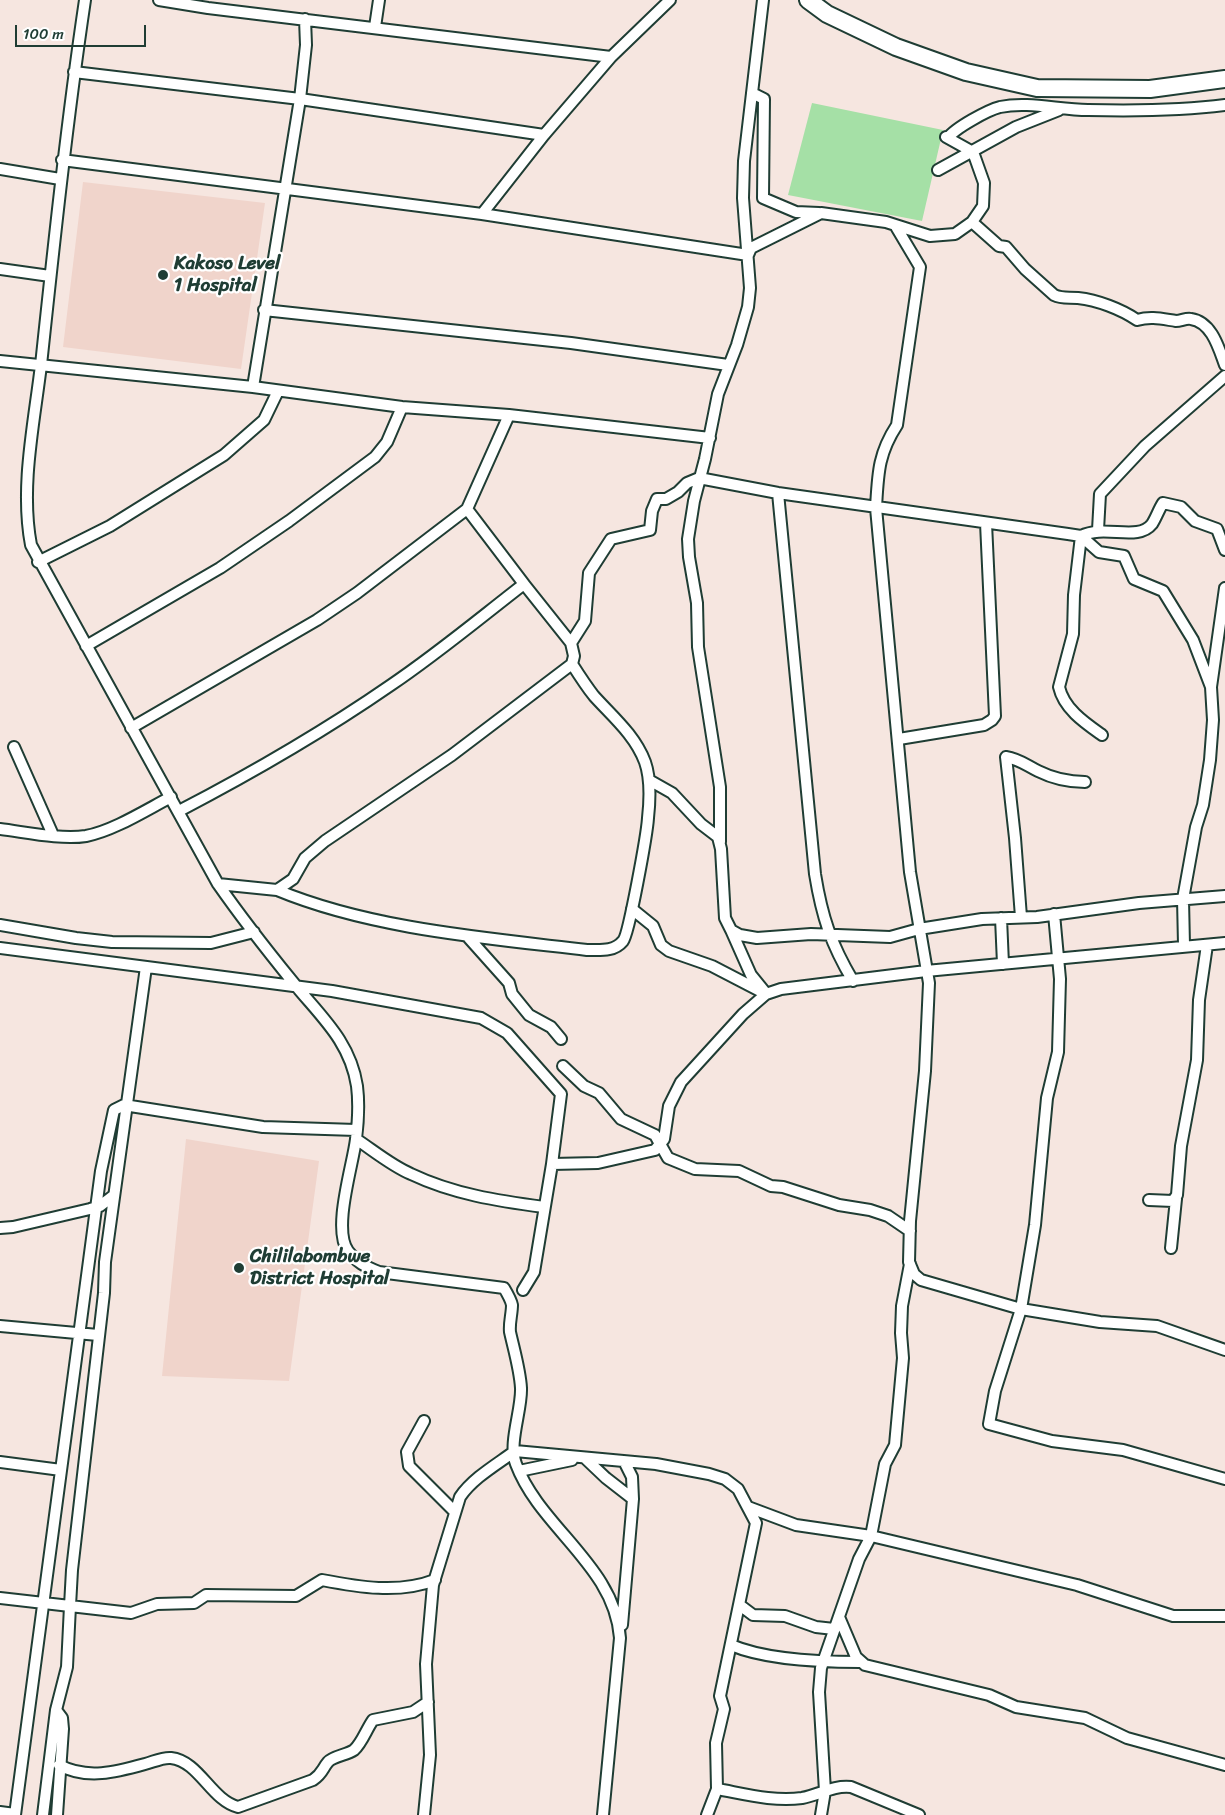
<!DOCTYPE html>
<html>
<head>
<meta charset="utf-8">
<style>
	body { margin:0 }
	#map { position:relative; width:1225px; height:1815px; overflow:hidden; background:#f6e6e0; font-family:Sriracha,sans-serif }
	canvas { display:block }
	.scale { position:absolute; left:15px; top:25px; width:131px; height:22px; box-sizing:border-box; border:2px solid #1f3d34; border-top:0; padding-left:6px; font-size:15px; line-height:18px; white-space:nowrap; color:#1f3d34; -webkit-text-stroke:4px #fff; paint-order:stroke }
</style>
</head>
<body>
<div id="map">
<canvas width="1225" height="1815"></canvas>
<div class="scale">100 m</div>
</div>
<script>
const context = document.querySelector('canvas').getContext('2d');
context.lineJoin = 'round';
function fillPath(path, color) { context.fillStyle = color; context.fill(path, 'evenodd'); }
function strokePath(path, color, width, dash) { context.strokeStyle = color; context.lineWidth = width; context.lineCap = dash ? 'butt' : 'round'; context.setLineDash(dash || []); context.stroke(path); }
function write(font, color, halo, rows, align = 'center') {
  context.font = font + ' Sriracha,sans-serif'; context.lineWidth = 4.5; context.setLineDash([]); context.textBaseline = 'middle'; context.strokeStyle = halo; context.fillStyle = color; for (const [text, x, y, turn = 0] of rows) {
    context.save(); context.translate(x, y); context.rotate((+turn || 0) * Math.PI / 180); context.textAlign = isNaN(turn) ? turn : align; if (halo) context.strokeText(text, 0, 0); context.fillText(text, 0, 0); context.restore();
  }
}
fillPath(new Path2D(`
	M83,182L265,203L241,369L63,347Z
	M186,1139L319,1161L289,1381L162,1376Z`), '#f0d4cb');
fillPath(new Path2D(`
	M812,103L943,130L922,221L788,195Z`), '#a5e0a6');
const minor = new Path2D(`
	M85,0C67,121 54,243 41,365C34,424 20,487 31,545L218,884C241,917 266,949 292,981C319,1015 350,1040 357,1086C359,1102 358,1123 356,1139C353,1165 332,1229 348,1251C356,1262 366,1267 379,1272L504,1288C507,1293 511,1300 512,1305C512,1314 509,1323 510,1332C514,1350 520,1370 521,1388C522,1410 508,1443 516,1464C540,1528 615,1566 620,1638L603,1815
	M159,0L208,8L611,57
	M375,27L379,0
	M74,72L300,99L544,135
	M752,93L764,99L763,198L796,212L819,213
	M946,137L973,152L984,183L983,206L972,222L999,246L1006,247L1025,269L1054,295C1062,299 1069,297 1078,298C1097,300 1121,309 1137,320C1151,316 1162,319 1176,321C1181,321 1186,318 1191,319C1212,322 1219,349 1225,365
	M948,138C955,128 988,110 1000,107C1028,101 1059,110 1088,110C1133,111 1180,111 1225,105
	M62,160L482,214L748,255L751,248L821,213L886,222L930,236L955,234L972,222
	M0,169L60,179
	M938,170L1016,127L1059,110
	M482,214L544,135L611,57L670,0
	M895,225L920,267L897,425C878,454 878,474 876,508L910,872L929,983L925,1071L910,1221L909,1262L914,1274L921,1280L1021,1309L1100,1322L1157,1326L1225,1350
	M0,269L50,276
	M264,310L571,343L728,365
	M0,361L253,387L402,407L509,415L710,438
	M253,387L300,99L306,45L305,19
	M778,493L815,874C822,917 831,944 853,981
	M1098,530L1100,494L1145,446L1225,376
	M1081,536L1074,595L1073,634L1059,687C1064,709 1085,723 1102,735
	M1081,536C1105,524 1138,542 1152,524C1156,518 1159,509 1163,503L1181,507L1195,521L1217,529L1225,550
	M38,562L110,526L224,455L264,420L278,391
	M571,643L585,621L589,573L611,539L650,530L652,511L657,499H666L678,492L687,483L699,478L778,493L1068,534L1081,536L1099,552L1124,556L1134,579L1163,591L1193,640L1211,687L1213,720L1210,760L1203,805L1196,827L1183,899L1184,945
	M86,646L220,568L289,521L375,457L387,442L402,407
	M1211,687L1225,588
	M131,728L317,620L357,593L467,509
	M899,739L984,725L992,720L995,716L986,523
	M14,747L53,835
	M649,780L672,793L701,824L718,837L721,849L725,918L731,930L740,935L757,938L811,934L890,937L919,929L982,919L1037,917L1139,903L1225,896
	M179,811C252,773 323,732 391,685C437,654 480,618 524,584L467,509L509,415
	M0,829C25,832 61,840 86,836C113,831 146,810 171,797
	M720,842V787L698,647L697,603L689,557L688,539L694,501L705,459L718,394L737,345L748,307L750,288L743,198L744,161L763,0
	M218,884L277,890L293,879L305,858L325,841L452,755L572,664L574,656L571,643L524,584
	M277,890C371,929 486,938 587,950C600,950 614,952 623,941C629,934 647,834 648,818C650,800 651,779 645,762C635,735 612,716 594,696C586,686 579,675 572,664
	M632,909L653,926L661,945L669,951L712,966L766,994
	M1054,914L1060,979L1058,1052L1047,1098L1035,1225L1021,1309L995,1391L989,1424L1052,1441L1123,1450L1225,1479
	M1021,917L1015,838L1006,757C1019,759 1026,765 1038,771C1052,778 1070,782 1085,782
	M1001,918L1003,964
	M0,925L76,938L112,942L211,943L254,932
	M731,930L751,975L764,991
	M467,936L509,983L512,994L529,1015L551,1027L561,1039
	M0,948L332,991L481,1018L507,1033L561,1094L552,1164
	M563,1066L584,1086L599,1093L621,1119L655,1135L668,1158L695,1169L739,1171L771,1186L783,1187L839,1205L870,1210L888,1216L910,1231
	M356,1139C374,1151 392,1166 411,1174C453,1194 498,1201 544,1207
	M1149,1200L1173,1201L1177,1195L1181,1146L1197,1060L1199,1000L1207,945
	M0,1228L13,1227L90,1209L100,1206L113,1196
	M1171,1248L1176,1199
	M523,1290L534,1272L552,1164L598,1163L655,1150L664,1139L669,1106L681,1082L743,1014L766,994L781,989L926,971L1225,943
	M0,1326L98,1335
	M424,1421L407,1452L409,1466L455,1512
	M586,1459L606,1478L633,1499
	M0,1462L61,1470
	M519,1471L572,1460
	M748,1507L796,1525L871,1536L885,1464L895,1445L903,1358L901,1333L902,1306L910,1264
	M0,1598L70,1606L72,1570L104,1293L105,1262L146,967
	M741,1606L753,1615L785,1616L816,1627L834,1629
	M839,1617L856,1657L865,1665L989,1695L1016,1707L1085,1718L1127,1738L1225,1765
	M622,1625L633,1499L632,1477L625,1463
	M731,1645C766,1660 822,1662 860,1662
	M59,1765C87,1780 116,1772 145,1764C153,1762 163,1757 171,1758C199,1761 211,1800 238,1807L313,1780C323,1773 322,1769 328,1762C333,1756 347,1755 354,1750C362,1743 366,1730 373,1720L413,1712L428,1702
	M717,1789C745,1794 774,1802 802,1798C819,1795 833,1785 851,1787L919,1815
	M0,1812L15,1814
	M15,1815L101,1171L114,1110L124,1105L263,1127L356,1130
	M43,1815L56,1710
	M57,1815L63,1729L62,1718L56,1710L67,1667L70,1606L131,1613L157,1604L194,1603L206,1595L296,1596L322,1580C358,1587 399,1594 435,1580
	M424,1815L430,1755L426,1664L433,1585L460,1497C473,1478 496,1465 515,1451L656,1464L709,1474L725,1479L738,1489L756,1523L720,1696L724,1709L716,1743L717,1789L707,1815
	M821,1815L825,1791L819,1692L821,1668L859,1559L871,1536L1077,1585L1173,1616H1225`);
const trunk = new Path2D(`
	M808,0L827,14L896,47L966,72L1037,88L1150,89L1225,79`);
strokePath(minor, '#1f3d34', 14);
strokePath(trunk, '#1f3d34', 20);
strokePath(minor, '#fff', 10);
strokePath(trunk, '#fff', 16);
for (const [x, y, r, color] of [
	[163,275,6,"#1f3d34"],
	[239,1268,6,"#1f3d34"]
]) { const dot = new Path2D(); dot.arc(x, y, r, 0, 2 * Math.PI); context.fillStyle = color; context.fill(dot); strokePath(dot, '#fff', 2); }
write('bold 19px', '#1f3d34', '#fff', [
	["Kakoso Level",174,264],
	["1 Hospital",174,286],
	["Chililabombwe",250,1257],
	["District Hospital",250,1279]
], 'left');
</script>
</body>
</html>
